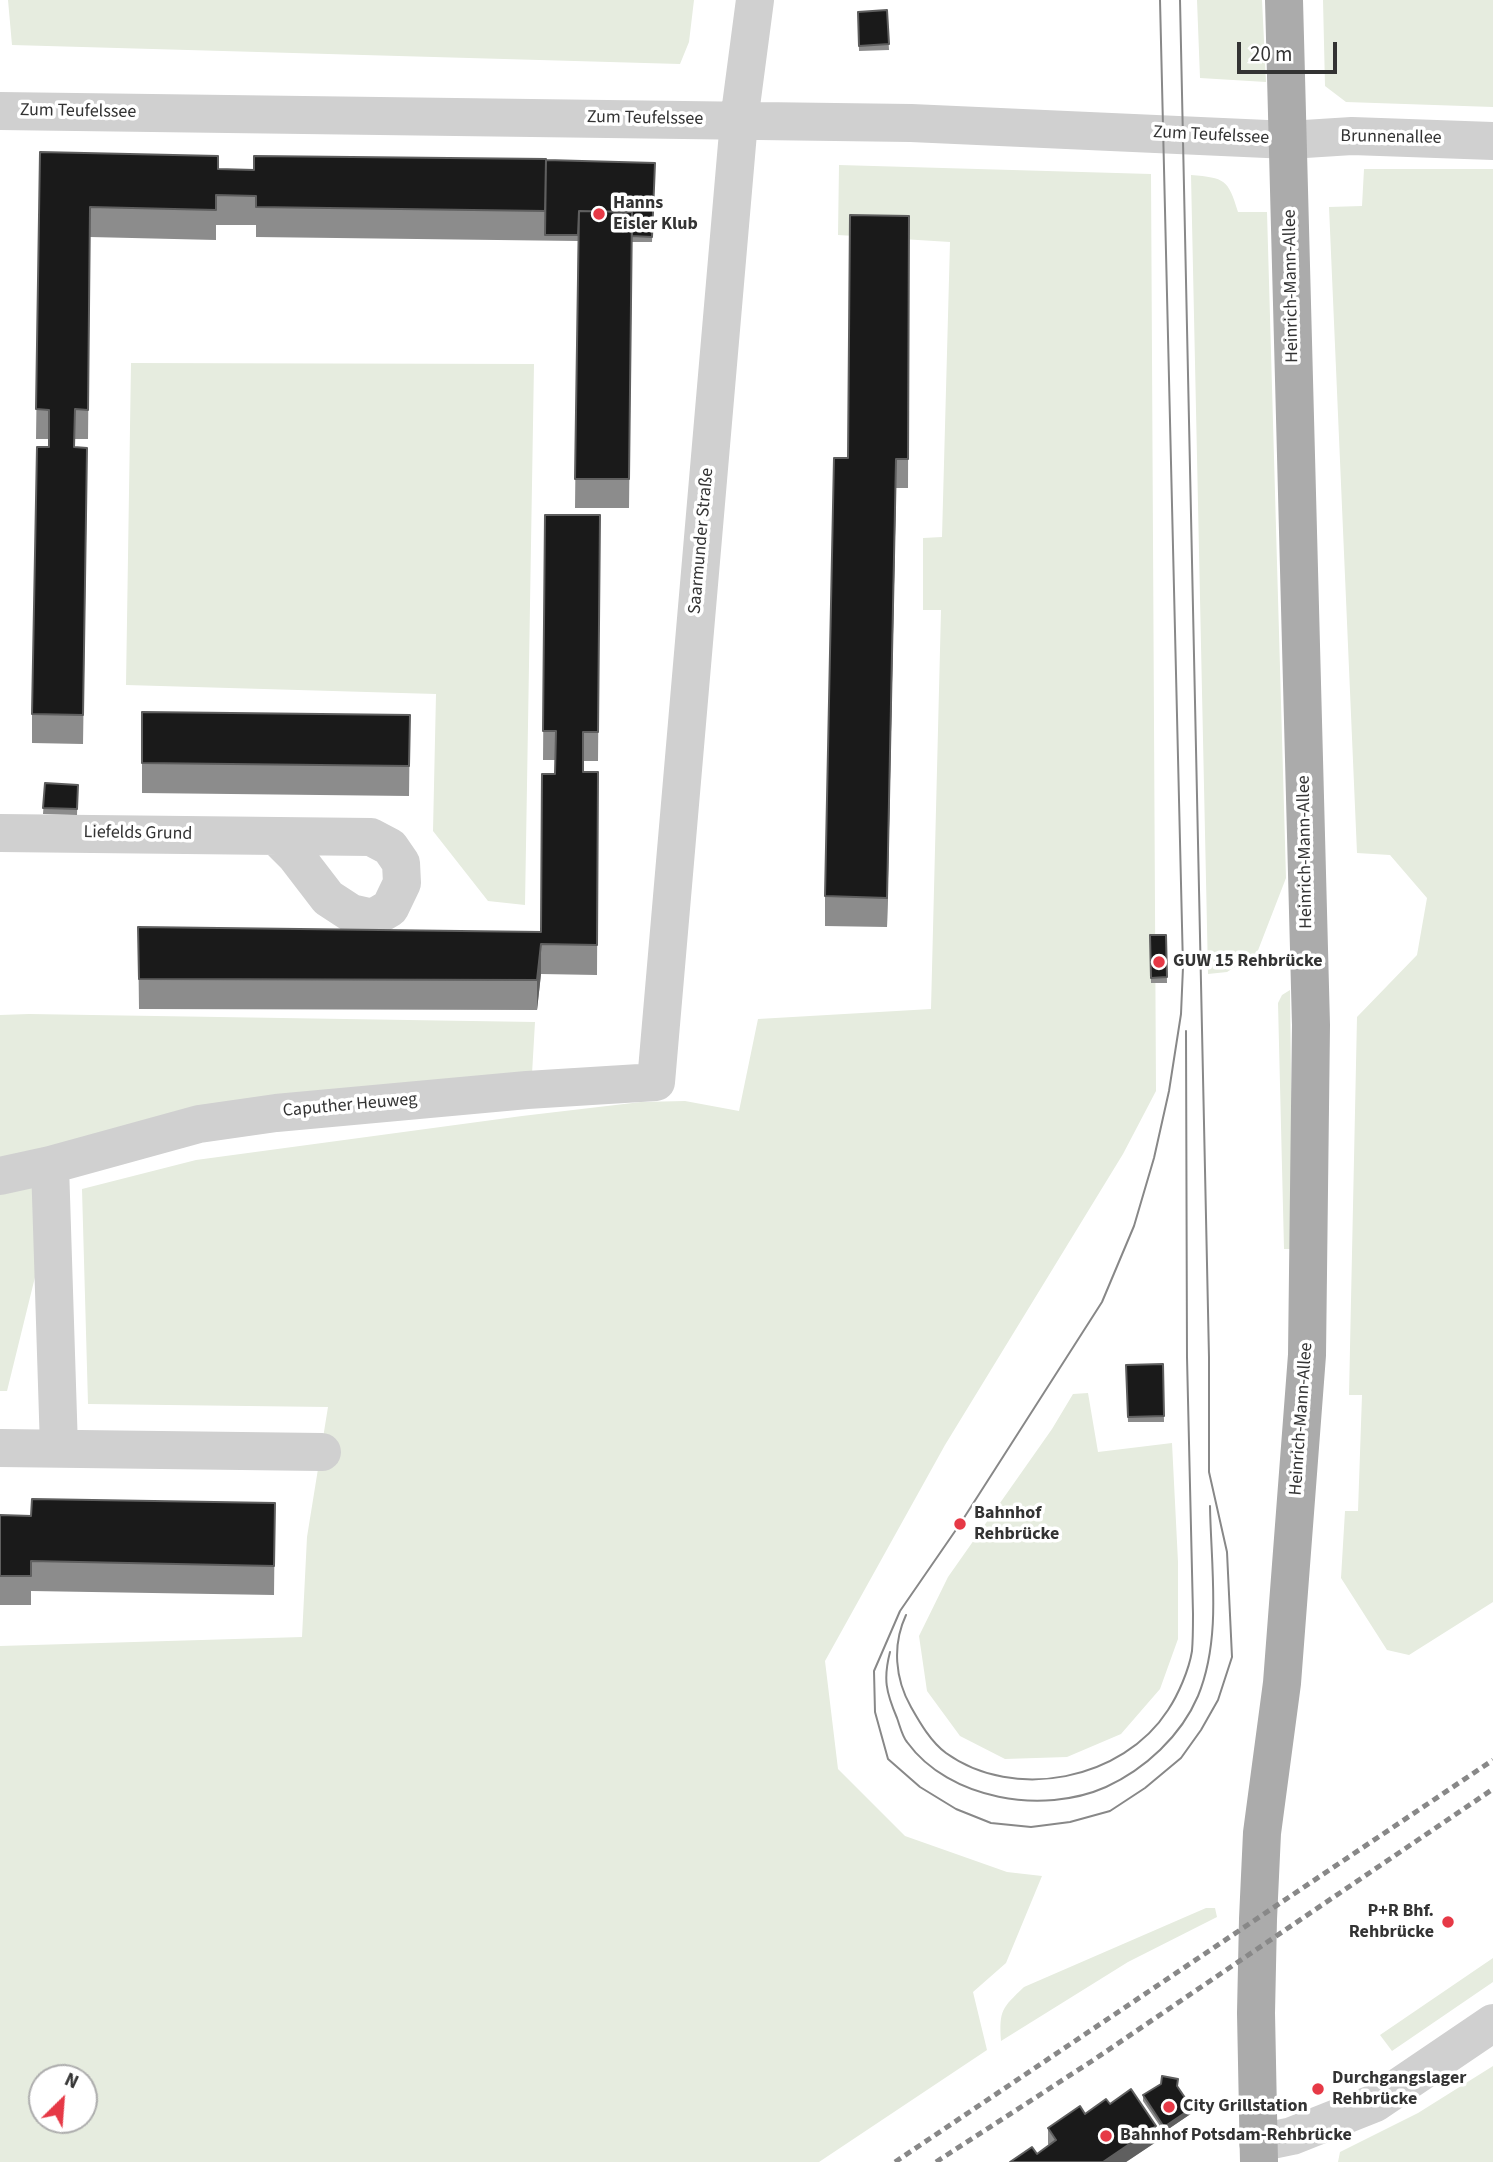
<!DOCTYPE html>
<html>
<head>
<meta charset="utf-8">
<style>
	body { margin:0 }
	#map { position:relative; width:1493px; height:2162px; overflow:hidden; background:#fff; font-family:"Source Sans 3",sans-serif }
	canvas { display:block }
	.north { position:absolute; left:28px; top:2064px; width:70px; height:70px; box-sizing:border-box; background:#fff; border:2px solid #adadad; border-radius:50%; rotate:25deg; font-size:19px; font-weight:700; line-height:28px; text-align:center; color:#333 }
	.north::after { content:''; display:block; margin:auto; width:24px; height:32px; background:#e63946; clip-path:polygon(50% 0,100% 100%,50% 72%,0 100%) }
	.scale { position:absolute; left:1237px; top:42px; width:100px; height:32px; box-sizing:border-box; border:4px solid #333; border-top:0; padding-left:9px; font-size:21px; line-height:24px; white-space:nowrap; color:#333; -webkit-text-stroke:5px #fff; paint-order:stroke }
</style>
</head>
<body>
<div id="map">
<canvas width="1493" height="2162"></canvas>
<div class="north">N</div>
<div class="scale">20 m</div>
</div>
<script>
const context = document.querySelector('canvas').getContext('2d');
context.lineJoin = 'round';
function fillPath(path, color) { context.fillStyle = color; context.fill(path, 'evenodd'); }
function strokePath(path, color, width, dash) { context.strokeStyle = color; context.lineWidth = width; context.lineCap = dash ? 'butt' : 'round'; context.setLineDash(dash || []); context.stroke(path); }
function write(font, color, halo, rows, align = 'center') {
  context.font = font + ' "Source Sans 3",sans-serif'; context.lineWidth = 7; context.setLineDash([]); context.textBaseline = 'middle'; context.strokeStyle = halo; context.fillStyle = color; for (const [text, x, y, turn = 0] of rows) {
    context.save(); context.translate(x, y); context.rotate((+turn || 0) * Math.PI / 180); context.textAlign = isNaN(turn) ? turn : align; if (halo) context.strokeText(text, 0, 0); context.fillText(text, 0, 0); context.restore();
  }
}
fillPath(new Path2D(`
	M8,0H694L689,42L680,64L12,45Z
	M1197,0H1262L1266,82L1200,78Z
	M1323,0H1493V107L1346,102L1325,86Z
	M839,165L1151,174L1156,1091L1123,1154L945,1445L825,1661L838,1769L905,1836L1007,1872L1042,1876L1006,1963L973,1992L987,2050L819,2162H0V1646L302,1637L307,1537L328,1407L88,1404L82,1189L196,1160L522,1116L641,1102L685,1101L739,1111L758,1019L931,1009L941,610H923V538L942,537L950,242L838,235ZM42,2078H84V2120H42Z
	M1364,169H1493V1602L1409,1655L1387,1650L1341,1578L1345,1511H1358L1362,1395H1349L1357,1017L1417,955L1427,898L1390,855L1357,853L1329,207L1362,206Z
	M1191,175C1225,178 1228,179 1238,212H1267L1286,878L1257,953L1227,972L1208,974Z
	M131,363L534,364L525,905L488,901L433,831L436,694L126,685Z
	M1290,990L1293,1249H1284L1278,1003L1282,995Z
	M29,1014L535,1022L532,1074L67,1147L7,1391H0V1015Z
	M1088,1393L1098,1452L1172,1443L1178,1562V1639L1160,1689L1121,1734L1067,1757L1005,1759L960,1736L927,1691L919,1636L948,1577L1052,1429L1073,1394Z
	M1206,1908H1215L1217,1917L1128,1962L1001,2041C999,2010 1002,2008 1024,1987Z
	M1493,1958V1982L1392,2051L1380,2035Z
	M1493,2066V2162H1338L1340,2152L1418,2113Z`), '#e6ecdf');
strokePath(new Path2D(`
	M0,111L911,123L1289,140L1352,136L1493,141
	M0,833L371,837L390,847L401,863L402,883L390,908L373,918L351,913L328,898L295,855L276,836
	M50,1165L59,1448
	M0,1176L50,1165L199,1124L276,1113L527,1090L656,1082L739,121L755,0
	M0,1448L322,1452
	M1258,2143L1292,2136L1375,2103L1493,2023`), '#d0d0d0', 38);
strokePath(new Path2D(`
	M1259,2162L1256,2013L1258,1919L1262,1833L1282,1683L1307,1355L1311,1025L1284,0`), '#ababab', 38);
strokePath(new Path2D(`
	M1160,0L1183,967L1181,1014L1169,1091L1154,1158L1134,1226L1102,1302L960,1524L900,1611L874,1671L875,1712L888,1759L920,1787L956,1809L991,1823L1031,1827L1070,1822L1110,1811L1145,1788L1181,1758L1201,1730L1218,1700L1232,1657L1227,1552L1209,1472V1357L1180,0
	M906,1615C892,1645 895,1679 911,1707C920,1723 931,1742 946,1753C1014,1802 1123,1780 1168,1710C1178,1695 1189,1670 1192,1651C1193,1639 1193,1626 1193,1614L1187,1357L1186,1031
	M890,1652C883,1679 886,1692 897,1718C900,1726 902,1736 907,1742C949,1800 1043,1815 1106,1787C1145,1769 1181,1736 1198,1696C1222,1638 1211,1568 1210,1506`), '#888', 2);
strokePath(new Path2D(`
	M895,2162L1493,1760
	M936,2162L1092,2061L1493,1789`), '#888', 5, [7, 5]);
fillPath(new Path2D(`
	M887,10L889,50L859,51L858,12Z
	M40,152L218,169L254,170L546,159L545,218L655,163L652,242H632L629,508H575L578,241L256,237V225H216V240L90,237L88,439H75V447L87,477L83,744L32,743V714L49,447V439H36Z
	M909,216L908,488H896L887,927L825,926V896L848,458Z
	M545,515H600L598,761H583V772H598L597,975L541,974L537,1010L139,1009L138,927L541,932L555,774L556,760H543Z
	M142,712L410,715L409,796L142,793Z
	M45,783L78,785L77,815L43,814Z
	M1150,935H1166L1167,983H1151Z
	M1163,1364L1164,1422H1128L1126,1365Z
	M275,1503L274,1595L31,1591V1605H0V1515L31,1516Z
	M1178,2087L1192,2113L1164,2132L1143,2101V2095Z
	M1110,2104L1156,2142L1126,2162H1010L1037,2154L1049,2145L1048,2144V2128Z`), '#8c8c8c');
fillPath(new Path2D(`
	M896,459V488L887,927V898Z
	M541,944V974L537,1010V980Z
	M1192,2108V2113L1164,2132V2127Z
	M1156,2126V2142L1126,2162H1103Z`), '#5f5f5f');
const building = new Path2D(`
	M887,10L889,44L859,46L858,12Z
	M40,152L218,156V169L254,170V156L546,159L545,211L256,207V196L216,195V210L90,207L88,410L75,409L74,447L87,448L83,715L32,714L37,447H49V410L36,409Z
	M546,160L655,163L652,237L632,236V212L579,211L578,235H545Z
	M579,211L632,212L629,479H575Z
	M850,215L909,216L908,459H896L887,898L825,896L834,458H848Z
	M545,515H600L598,732H583V772H598L597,945L541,944L537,980L139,979L138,927L541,932L542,774H555L556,731H543Z
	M142,712L410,715L409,766L142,763Z
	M45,783L78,785L77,809L43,808Z
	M1150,935H1166L1167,977L1151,978Z
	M1163,1364L1164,1416L1128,1417L1126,1365Z
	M32,1499L275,1503L274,1566L31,1561V1576H0V1515L31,1516Z
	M1162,2076L1178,2079L1177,2086L1192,2108L1164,2127L1143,2095L1161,2084Z
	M1131,2089L1156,2126L1103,2162H1010L1032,2147L1037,2154L1056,2140L1048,2128L1080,2106L1085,2114L1106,2099L1110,2104Z`);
fillPath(building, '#1a1a1a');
strokePath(building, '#5f5f5f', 2);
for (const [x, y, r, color] of [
	[599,214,7,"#e63946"],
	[1159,962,7,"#e63946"],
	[960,1524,7,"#e63946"],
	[1448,1922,7,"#e63946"],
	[1318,2089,7,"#e63946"],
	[1169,2107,7,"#e63946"],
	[1106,2136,7,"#e63946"]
]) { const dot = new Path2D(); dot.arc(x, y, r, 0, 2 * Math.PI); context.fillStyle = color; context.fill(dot); strokePath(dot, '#fff', 2.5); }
write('18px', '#333', '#fff', [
	["Zum Teufelssee",78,112,1],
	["Zum Teufelssee",645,119,1],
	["Zum Teufelssee",1211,136,3],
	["Brunnenallee",1391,138,1],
	["Heinrich-Mann-Allee",1292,286,-91],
	["Saarmunder Straße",702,541,-85],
	["Liefelds Grund",138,834,1],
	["Heinrich-Mann-Allee",1306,852,-91],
	["Caputher Heuweg",350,1106,-5],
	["Heinrich-Mann-Allee",1302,1419,-86]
]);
write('bold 18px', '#333', '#fff', [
	["Hanns",613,204],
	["Eisler Klub",613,225],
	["GUW 15 Rehbrücke",1173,962],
	["Bahnhof",974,1514],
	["Rehbrücke",974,1535],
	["P+R Bhf.",1434,1912,"right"],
	["Rehbrücke",1434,1933,"right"],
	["Durchgangslager",1332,2079],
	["Rehbrücke",1332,2100],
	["City Grillstation",1183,2107],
	["Bahnhof Potsdam-Rehbrücke",1120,2136]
], 'left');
</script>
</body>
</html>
